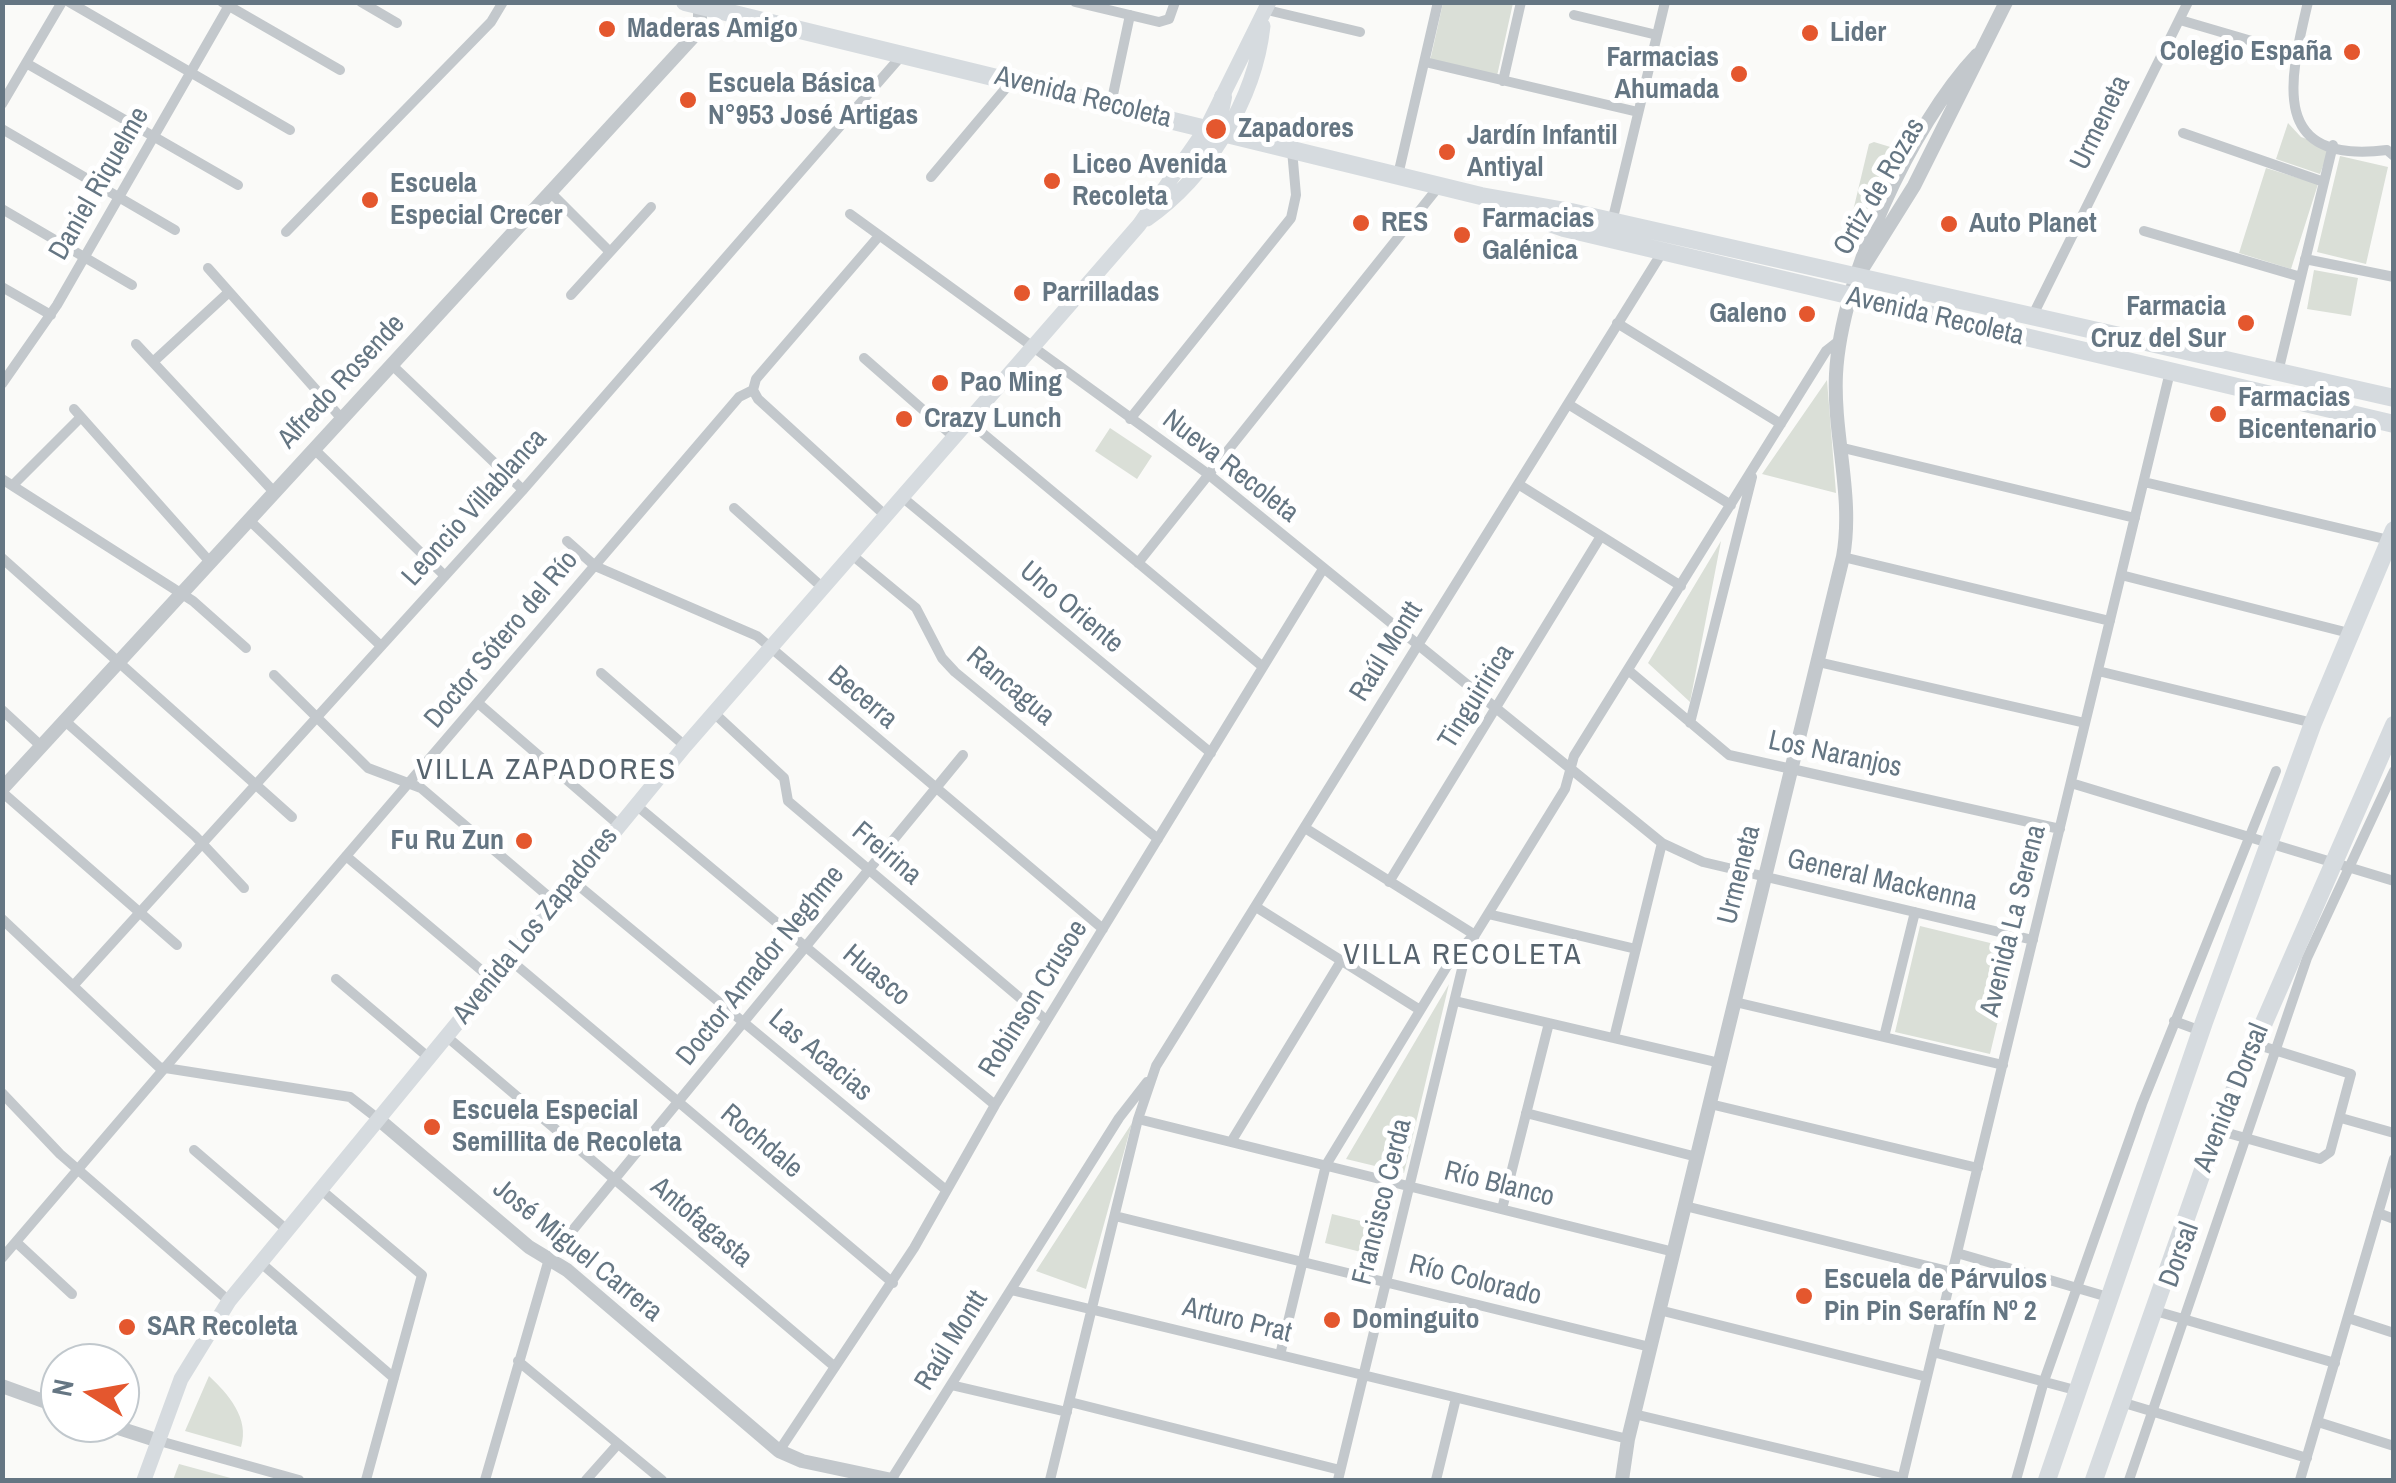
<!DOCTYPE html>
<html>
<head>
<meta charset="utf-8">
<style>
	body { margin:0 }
	#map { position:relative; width:2396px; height:1483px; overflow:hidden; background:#fafaf8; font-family:"Archivo Narrow",sans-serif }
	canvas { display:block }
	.frame { position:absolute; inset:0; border:5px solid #657683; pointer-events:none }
	.north { position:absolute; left:40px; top:1343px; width:100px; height:100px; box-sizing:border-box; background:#fff; border:2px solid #c1c8cd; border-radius:50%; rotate:281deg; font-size:28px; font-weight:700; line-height:40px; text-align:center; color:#657683 }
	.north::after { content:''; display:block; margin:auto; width:35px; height:45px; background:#e4572e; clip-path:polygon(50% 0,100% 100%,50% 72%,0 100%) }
</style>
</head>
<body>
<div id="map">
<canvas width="2396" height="1483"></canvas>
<div class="frame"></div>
<div class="north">N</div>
</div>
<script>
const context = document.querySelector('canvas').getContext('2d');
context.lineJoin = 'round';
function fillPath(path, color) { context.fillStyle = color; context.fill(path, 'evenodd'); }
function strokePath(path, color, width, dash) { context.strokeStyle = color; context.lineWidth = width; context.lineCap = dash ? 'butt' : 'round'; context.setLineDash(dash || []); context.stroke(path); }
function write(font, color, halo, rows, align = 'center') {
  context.font = font + ' "Archivo Narrow",sans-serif'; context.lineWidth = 10; context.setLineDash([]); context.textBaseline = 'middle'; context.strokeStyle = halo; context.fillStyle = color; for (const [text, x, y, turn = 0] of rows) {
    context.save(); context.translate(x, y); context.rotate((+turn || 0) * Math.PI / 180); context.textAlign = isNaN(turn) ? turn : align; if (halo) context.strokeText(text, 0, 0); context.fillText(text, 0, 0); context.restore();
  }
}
fillPath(new Path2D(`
	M1443,3H1513L1497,76L1430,61Z
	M2288,123L2301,137L2330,147L2320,174L2276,159Z
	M1874,142L1897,149L1898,154L1854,233L1848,232L1869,144Z
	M2340,156L2388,167L2366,264L2317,252Z
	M2266,168L2318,184L2291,269L2239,253Z
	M2314,270L2358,278L2351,316L2307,309Z
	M1827,380L1836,493L1762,474Z
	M1110,428L1152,456L1137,479L1095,451Z
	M1721,541L1690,702L1648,663Z
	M1920,926L2015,949L1990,1054L1895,1032Z
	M1449,984L1404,1173L1346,1159Z
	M1132,1123L1086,1289L1036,1271Z
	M1332,1214L1381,1226L1373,1255L1325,1243Z
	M209,1376C228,1394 250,1418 241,1447L185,1431Z
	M179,1464L238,1480H173Z`), '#dadfd7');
strokePath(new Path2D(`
	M69,2L290,130
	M222,2L340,70
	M361,2L397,23
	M1075,2L1159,22L1169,19L1175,2
	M2308,2C2290,78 2267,165 2387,150L2394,156
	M1267,10L1360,32
	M1574,15L1657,35
	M2180,20L2296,54
	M1425,62L1638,112
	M26,63L238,185
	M1503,81L1521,2
	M2,104L62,2
	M1111,104L1130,15
	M2,129L175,230
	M2183,133L2324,182
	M1398,175L1438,2
	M931,177L1011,82
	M551,193L610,252
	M2,209L132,285
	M850,214L1208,474L1662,843L1703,862L2033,940
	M1612,222L1665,2
	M2144,231L2301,277
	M286,232L491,22L503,2
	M2305,259L2394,277
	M208,268L342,419
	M2,287L51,315
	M571,295L651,207
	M2031,319L2188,2
	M1617,323L1781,424
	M136,344L274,492
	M864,358L954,437
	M153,362L229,292
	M392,365L523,490
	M2278,372L2333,145
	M2,384L57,305L231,2
	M753,390L758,399L886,516
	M1568,404L1731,505
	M74,409L210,562
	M1130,419L1291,218L1296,195L1292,150
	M968,421L1263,667
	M1839,447L2135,518
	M314,449L445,576
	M2,479L193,601L246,648
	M2144,482L2389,540
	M1518,484L1681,586
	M13,485L81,417
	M902,497L1211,753
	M734,508L823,588
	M249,520L381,646
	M567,541L595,566L757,636L1103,929
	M852,555L916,608L942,658L955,672L1158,839
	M1843,557L2110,621
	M2,558L292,817
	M1138,563L1440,185
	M2121,575L2349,633
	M1818,662L2085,723
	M1628,670L1729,755L2060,829
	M2098,671L2313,723
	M601,673L685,746
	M274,675L368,768L421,788L555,902
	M478,703L619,825
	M2,710L41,746
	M714,713L784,778L788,801L1046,1020
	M65,721L195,836L244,888
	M1690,723L1752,477
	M2071,783L2394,881
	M2,792L177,945
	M636,805L995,1105
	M1305,828L1475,935
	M346,856L493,980
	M573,881L946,1190
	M1389,882L1601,536
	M1256,907L1420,1010
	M1488,914L1636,949
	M2,919L159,1067L350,1097L377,1118
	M509,959L893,1283
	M336,979L428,1057
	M73,986L523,490L903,54
	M1455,1001L1720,1063
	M1735,1002L2003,1065
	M2174,1021L2201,1031
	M446,1036L835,1367
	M1884,1037L1915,912
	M1614,1038L1662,843
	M2,1093L60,1154L229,1301
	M1710,1104L1978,1168
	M1526,1113L1697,1157
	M2341,1118L2394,1133
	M1138,1119L1674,1252
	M2217,1130L2320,1159L2330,1152L2351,1074L2252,1043
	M1231,1142L1341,961
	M194,1150L287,1230
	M320,1189L422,1275L366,1480
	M1685,1206L1952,1272
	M1502,1209L1549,1023
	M2378,1213L2394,1219
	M1115,1216L1650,1347
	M16,1242L72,1294
	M1957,1253L2108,1297
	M2,1258L739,397L753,390L756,379L879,236
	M261,1263L394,1378
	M1011,1290L1628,1439
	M1659,1310L1927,1377
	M2152,1310L2335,1363
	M2348,1318L2394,1333
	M1933,1352L2075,1390
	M1280,1355L1326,1165L1449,963L1470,939
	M518,1361L662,1480
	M951,1385L1067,1412
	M1070,1402L1340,1470
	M2121,1402L2307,1458
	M1634,1414L1903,1478
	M2318,1422L2394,1446
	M156,1440L299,1480
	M779,1451L914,1248L995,1105L1323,569
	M485,1480L549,1259L963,755
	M586,1480L618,1444
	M891,1480L1119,1118L1147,1082
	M1050,1480L1138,1119L1156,1066L1663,251
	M1338,1480L1463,965L1475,935L1565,789L1574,756L1826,351L1840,340
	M1436,1480L1456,1398
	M1902,1480L2170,372
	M2016,1480L2044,1381L2142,1104L2276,771
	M2129,1480L2307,958L2394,771
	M2300,1480L2394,1159`), '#c3c8cc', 10);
strokePath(new Path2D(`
	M1859,274L1914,186L2006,2
	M2,789L692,38L700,22V2
	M377,1118L529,1247L567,1270L779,1451L802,1461L892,1480
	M2,1386L60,1407
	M103,1423L156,1440
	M1622,1480L1628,1439L1843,557C1854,496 1833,436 1836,374C1841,278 1911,125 1977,55`), '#c3c8cc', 14);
strokePath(new Path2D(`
	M1147,219C1207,177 1255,100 1263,26
	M144,1480L181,1379L229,1301L685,746L1139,225L1207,127L1269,2`), '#d6dbdf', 15);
strokePath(new Path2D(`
	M685,2L1481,196L1571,212L2394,398
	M1223,97L1219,117L1226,132
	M1201,166L1211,143L1207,127
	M1504,207L1564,228L2394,424
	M2047,1480L2204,1022L2313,723L2394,530
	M2094,1480L2217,1130L2394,725`), '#d6dbdf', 18);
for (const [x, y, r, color] of [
	[607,29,10,"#e4572e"],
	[1810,33,10,"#e4572e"],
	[2352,52,10,"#e4572e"],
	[1739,74,10,"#e4572e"],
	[688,100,10,"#e4572e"],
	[1216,129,12,"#e4572e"],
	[1447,152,10,"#e4572e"],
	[1052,181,10,"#e4572e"],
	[370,200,10,"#e4572e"],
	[1361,223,10,"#e4572e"],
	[1949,224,10,"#e4572e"],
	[1462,235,10,"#e4572e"],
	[1022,293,10,"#e4572e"],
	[1807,314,10,"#e4572e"],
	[2246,323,10,"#e4572e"],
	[940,383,10,"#e4572e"],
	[2218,414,10,"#e4572e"],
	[904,419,10,"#e4572e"],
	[524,841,10,"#e4572e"],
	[432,1127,10,"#e4572e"],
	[1804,1296,10,"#e4572e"],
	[1332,1320,10,"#e4572e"],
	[127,1327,10,"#e4572e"]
]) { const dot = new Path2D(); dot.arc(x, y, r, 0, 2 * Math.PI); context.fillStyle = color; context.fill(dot); strokePath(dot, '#fff', 4); }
write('bold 28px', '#657683', '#fff', [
	["Maderas Amigo",627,29],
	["Lider",1830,33],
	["Colegio España",2332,52,"right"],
	["Farmacias",1719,58,"right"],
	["Ahumada",1719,90,"right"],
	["Escuela Básica",708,84],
	["N°953 José Artigas",708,116],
	["Zapadores",1238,129],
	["Jardín Infantil",1467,136],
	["Antiyal",1467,168],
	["Liceo Avenida",1072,165],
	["Recoleta",1072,197],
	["Escuela",390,184],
	["Especial Crecer",390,216],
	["Farmacias",1482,219],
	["Galénica",1482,251],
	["RES",1381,223],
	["Auto Planet",1969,224],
	["Parrilladas",1042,293],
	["Farmacia",2226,307,"right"],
	["Cruz del Sur",2226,339,"right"],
	["Galeno",1787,314,"right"],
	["Pao Ming",960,383],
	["Farmacias",2238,398],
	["Bicentenario",2238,430],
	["Crazy Lunch",924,419],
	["Fu Ru Zun",504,841,"right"],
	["Escuela Especial",452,1111],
	["Semillita de Recoleta",452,1143],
	["Escuela de Párvulos",1824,1280],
	["Pin Pin Serafín Nº 2",1824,1312],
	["Dominguito",1352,1320],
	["SAR Recoleta",147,1327]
], 'left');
write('28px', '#657683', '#fff', [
	["Avenida Recoleta",1083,98,14],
	["Urmeneta",2101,123,-64],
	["Daniel Riquelme",100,184,-60],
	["Ortiz de Rozas",1880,187,-60],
	["Avenida Recoleta",1935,317,13],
	["Alfredo Rosende",342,382,-47],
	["Nueva Recoleta",1230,467,38],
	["Leoncio Villablanca",475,508,-48],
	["Uno Oriente",1071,608,40],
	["Doctor Sótero del Río",502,640,-50],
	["Raúl Montt",1387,652,-58],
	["Rancagua",1010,687,40],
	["Tinguiririca",1477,697,-58],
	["Becerra",862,698,40],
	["Los Naranjos",1835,755,12],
	["Freirina",886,854,40],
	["Urmeneta",1740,875,-76],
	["General Mackenna",1882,881,13],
	["Avenida La Serena",2014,921,-76],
	["Avenida Los Zapadores",536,926,-51],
	["Doctor Amador Neghme",761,966,-51],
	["Huasco",876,976,40],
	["Robinson Crusoe",1034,999,-58],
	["Las Acacias",820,1056,40],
	["Avenida Dorsal",2232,1098,-68],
	["Rochdale",761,1142,40],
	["Río Blanco",1499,1185,14],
	["Francisco Cerda",1383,1202,-76],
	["Antofagasta",701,1223,40],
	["José Miguel Carrera",577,1251,39],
	["Dorsal",2180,1255,-70],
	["Río Colorado",1475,1281,14],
	["Arturo Prat",1237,1321,14],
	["Raúl Montt",952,1341,-58]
]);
context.letterSpacing = '2.5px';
write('30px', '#57646e', '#fff', [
	["VILLA ZAPADORES",547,771],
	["VILLA RECOLETA",1463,956]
]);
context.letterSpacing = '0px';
</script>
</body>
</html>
